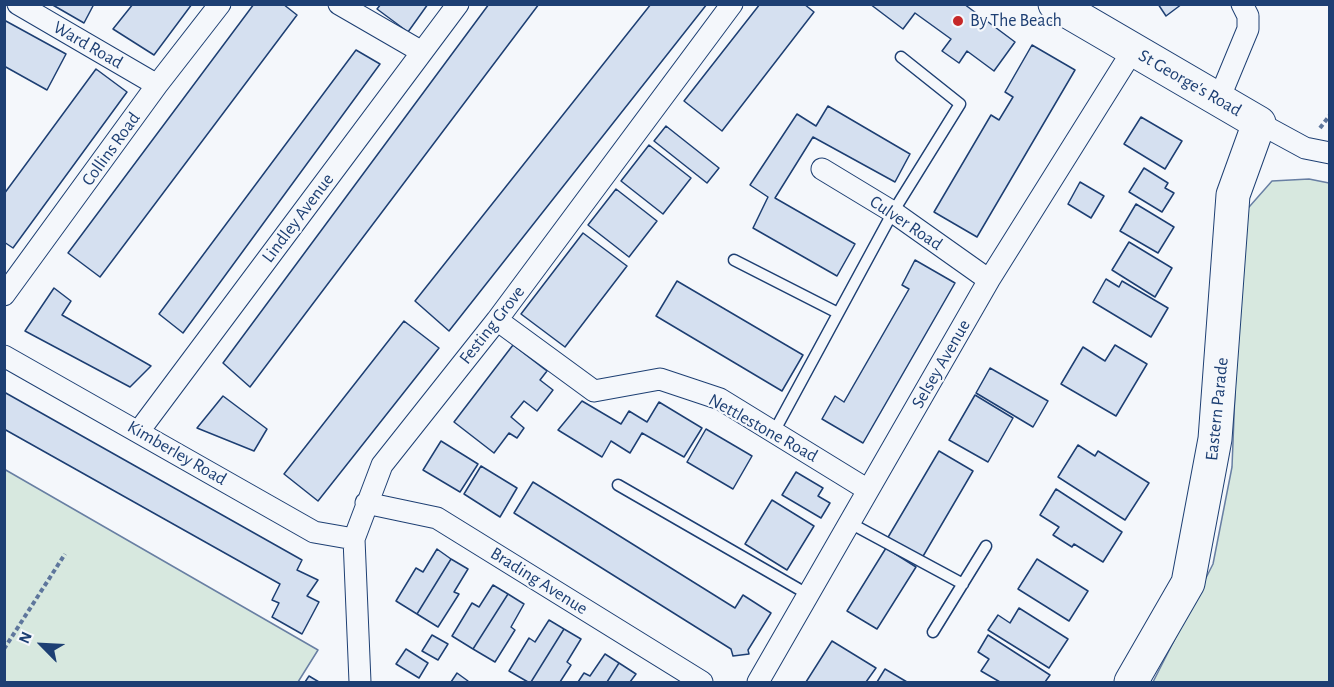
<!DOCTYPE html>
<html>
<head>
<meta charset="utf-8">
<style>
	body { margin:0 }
	#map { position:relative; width:1334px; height:687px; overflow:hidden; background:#f4f7fb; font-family:"Alegreya Sans",sans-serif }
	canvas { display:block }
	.frame { position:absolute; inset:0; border:6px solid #1d3f73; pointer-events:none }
	.north { position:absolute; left:12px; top:615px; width:60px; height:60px; -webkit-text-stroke:4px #f4f7fb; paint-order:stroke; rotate:294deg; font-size:16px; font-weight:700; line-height:24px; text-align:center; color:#1d3f73 }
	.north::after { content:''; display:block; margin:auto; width:21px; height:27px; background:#1d3f73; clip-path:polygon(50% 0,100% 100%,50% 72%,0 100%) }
</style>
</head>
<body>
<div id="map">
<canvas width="1334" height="687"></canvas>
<div class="frame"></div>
<div class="north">N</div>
</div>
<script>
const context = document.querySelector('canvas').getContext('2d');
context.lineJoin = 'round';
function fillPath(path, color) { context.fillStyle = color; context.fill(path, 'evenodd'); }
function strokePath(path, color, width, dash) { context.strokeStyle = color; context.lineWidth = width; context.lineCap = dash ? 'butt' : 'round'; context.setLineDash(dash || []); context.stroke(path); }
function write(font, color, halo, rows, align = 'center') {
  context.font = font + ' "Alegreya Sans",sans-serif'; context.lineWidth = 4.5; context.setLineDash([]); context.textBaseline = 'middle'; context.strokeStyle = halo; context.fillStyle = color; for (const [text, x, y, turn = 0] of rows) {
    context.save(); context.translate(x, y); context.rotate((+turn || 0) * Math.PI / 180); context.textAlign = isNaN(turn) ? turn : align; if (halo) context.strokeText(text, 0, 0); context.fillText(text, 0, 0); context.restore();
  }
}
const green = new Path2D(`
	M1309,179L1329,183V682H1153L1213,564L1232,467L1242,215L1272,181Z
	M4,469L318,650L298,682H5Z`);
fillPath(green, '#d7e8df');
strokePath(green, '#687fa3', 1.5);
const building = new Path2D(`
	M51,4H94L84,23Z
	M133,4H192L154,55L113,29Z
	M254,4H283L297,15L100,277L68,253Z
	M381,4H428L408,32L377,9Z
	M489,4H539L250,387L223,363Z
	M651,4H707L449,331L415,301Z
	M760,4H804L814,12L722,131L684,101Z
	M870,4H964L1015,42L994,71L967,51L959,63L942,51L951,39L915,13L903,29Z
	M1158,4H1182L1166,16Z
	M4,20L66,54L47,90L4,66Z
	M1032,45L1075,70L977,237L934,212L991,115L999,120L1013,97L1005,92Z
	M356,50L380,64L183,333L159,314Z
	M96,69L127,92L13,248L4,242V194Z
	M828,106L910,154L895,182L813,137L775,198L855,244L837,276L753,228L768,197L750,185L797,114L816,126Z
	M1141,117L1182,141L1165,169L1124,144Z
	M666,126L719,168L707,183L654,141Z
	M649,145L691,178L663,214L621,181Z
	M1144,168L1168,183L1165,188L1174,193L1162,212L1129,192Z
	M1080,182L1104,196L1091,218L1068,204Z
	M616,189L657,221L629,257L588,225Z
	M1136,204L1174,227L1158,253L1120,231Z
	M583,233L627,266L565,347L521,314Z
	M1129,242L1172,268L1155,297L1112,270Z
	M915,260L955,283L863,443L822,419L835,396L844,402L909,289L902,285Z
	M1106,279L1119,287L1122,281L1168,308L1151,337L1093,302Z
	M677,281L803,355L782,391L656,316Z
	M54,288L71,301L62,315L151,366L130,387L25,331Z
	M404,321L439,348L318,501L284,474Z
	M513,345L547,371L540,380L553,390L537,411L524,401L511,417L524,428L517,438L509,433L494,453L454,422Z
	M1115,345L1147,364L1116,416L1061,384L1083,347L1105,361Z
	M990,368L1048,401L1033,427L976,393Z
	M4,392L302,560L297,570L318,580L307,596L319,602L302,634L272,617L279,603L272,600L280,584L4,429Z
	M975,395L1013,418L988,462L949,440Z
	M223,396L267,429L254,451L197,428Z
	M582,401L621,424L629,411L647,422L659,402L702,428L684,457L642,433L630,453L611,441L602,457L558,430Z
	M706,429L752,456L733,489L687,462Z
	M441,441L478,464L460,492L423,470Z
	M1078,445L1095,456L1098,451L1149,483L1125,520L1058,477Z
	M939,451L973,471L922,558L887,539Z
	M481,466L517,488L500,517L464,494Z
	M796,472L823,488L818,496L830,503L821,518L782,495Z
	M533,482L735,608L743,595L771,613L748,650L749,654L733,656L731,649L514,513Z
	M1056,489L1122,532L1103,562L1074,544L1072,547L1053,535L1059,527L1040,515Z
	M772,500L814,526L787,570L745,544Z
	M886,548L916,567L877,629L847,611Z
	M437,549L451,559L417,614L396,601L416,568L423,572Z
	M451,559L468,569L454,592L459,594L438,627L417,614Z
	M1037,559L1088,591L1069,621L1018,589Z
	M493,585L508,594L473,649L452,636L472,603L479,607Z
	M508,594L524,604L511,627L515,630L495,662L473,649Z
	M1019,608L1068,639L1049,668L988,630L998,615L1010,623Z
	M549,620L564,629L531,682H528L509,671L529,638L535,642Z
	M564,629L581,639L567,662L571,665L560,682H531Z
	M432,635L448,644L438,660L422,651Z
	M988,635L1050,675L1045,682H1000L981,671L989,659L978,652Z
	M832,641L876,668L866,682H806Z
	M406,649L428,663L419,678L396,664Z
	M605,654L619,663L607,682H578L584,673L590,676Z
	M619,663L636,674L630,682H607Z
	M885,669L907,682H877Z
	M457,673L468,681L467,682H451Z
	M309,676L319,682H305Z`);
fillPath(building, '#d5e0f0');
strokePath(building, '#1d3f73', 1.5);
const service = new Path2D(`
	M734,260L838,313
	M775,430L893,212L960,104L901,57
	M618,485L809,595
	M850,523L963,584
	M933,632L986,546`);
const minor = new Path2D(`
	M18,4L157,85
	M339,4L422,52
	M1219,99L1248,29V16L1242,4
	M1259,123L1305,148L1330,153
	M822,169L893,212L989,280
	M4,295L157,85L220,4
	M497,320L594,391L660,379L720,399L868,490
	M4,356L314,532L354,539
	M139,431L458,4
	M366,503L437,518L702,682
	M360,682L354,539L382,465L497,320L732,4
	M758,682L989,280L1133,50`);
const primary = new Path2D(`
	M1055,4L1259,123L1233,195L1215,439L1188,583L1131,682`);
strokePath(service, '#1d3f73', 13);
strokePath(minor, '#1d3f73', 23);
strokePath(primary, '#1d3f73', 35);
strokePath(new Path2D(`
	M1320,128L1330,115
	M4,649L65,554`), '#5e769c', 4, [4.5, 3]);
strokePath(service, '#f4f7fb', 10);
strokePath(minor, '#f4f7fb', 21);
strokePath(primary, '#f4f7fb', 33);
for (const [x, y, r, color] of [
	[958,21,6,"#c62828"]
]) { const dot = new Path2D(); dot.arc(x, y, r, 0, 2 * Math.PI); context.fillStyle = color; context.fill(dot); strokePath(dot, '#f4f7fb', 2); }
write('18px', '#1d3f73', '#f4f7fb', [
	["By The Beach",970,21]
], 'left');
write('18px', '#1d3f73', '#f4f7fb', [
	["Ward Road",88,45,30],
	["St George's Road",1190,83,30],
	["Collins Road",111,149,-54],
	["Lindley Avenue",298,218,-53],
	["Culver Road",906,223,34],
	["Festing Grove",492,325,-52],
	["Selsey Avenue",941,364,-60],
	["Eastern Parade",1217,409,-84],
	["Nettlestone Road",763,428,29],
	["Kimberley Road",177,453,30],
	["Brading Avenue",539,581,32]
]);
</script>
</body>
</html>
